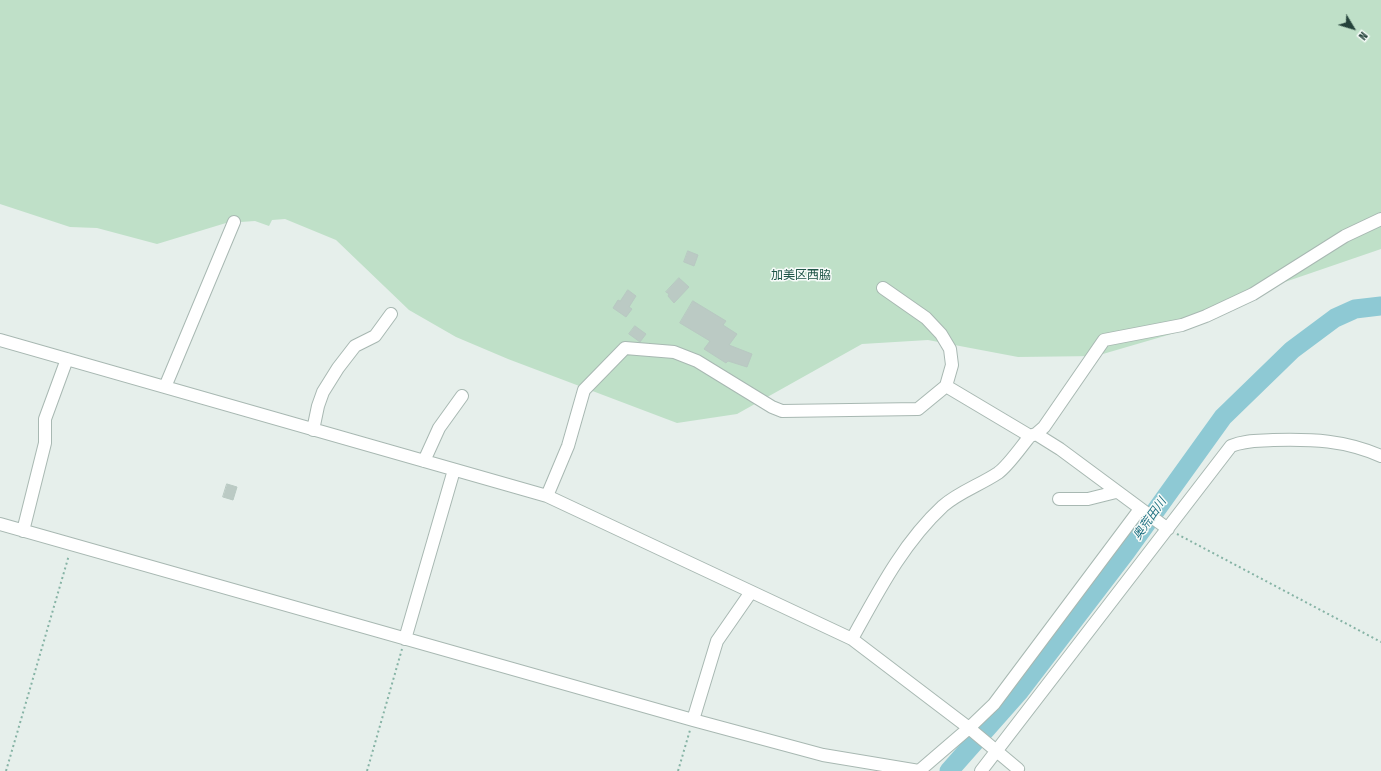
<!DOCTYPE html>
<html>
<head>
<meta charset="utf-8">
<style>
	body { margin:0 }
	#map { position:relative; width:1381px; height:771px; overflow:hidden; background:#e6efeb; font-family:"Fira Sans Condensed",sans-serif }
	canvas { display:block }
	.north { position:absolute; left:1333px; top:8px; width:40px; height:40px; -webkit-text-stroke:3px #f7fbf9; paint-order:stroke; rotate:128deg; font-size:11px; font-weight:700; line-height:16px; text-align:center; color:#24423a }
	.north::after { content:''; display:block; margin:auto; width:14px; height:18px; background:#24423a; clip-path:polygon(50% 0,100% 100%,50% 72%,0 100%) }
</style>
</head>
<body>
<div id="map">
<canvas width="1381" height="771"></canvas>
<div class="north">N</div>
</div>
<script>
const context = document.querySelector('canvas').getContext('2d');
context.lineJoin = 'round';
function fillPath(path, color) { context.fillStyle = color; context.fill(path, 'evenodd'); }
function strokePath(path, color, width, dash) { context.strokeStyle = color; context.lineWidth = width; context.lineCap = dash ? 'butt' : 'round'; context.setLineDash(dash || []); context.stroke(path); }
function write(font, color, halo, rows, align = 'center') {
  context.font = font + ' "Fira Sans Condensed","Noto Sans JP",sans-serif'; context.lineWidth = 3; context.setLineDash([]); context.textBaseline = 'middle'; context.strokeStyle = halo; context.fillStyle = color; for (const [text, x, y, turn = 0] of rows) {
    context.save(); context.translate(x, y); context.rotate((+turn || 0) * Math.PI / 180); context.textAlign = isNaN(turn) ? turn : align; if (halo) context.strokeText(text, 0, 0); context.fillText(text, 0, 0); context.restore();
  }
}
fillPath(new Path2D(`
	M0,0H1381V249L1279,284L1192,328L1096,356L1018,357L928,340L862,344L737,414L677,423L508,359L456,337L409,310L336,240L285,219L272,220L269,226L255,221L226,223L157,244L97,228L70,227L0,204Z`), '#bfe0c8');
strokePath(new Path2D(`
	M949,771L1019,692L1126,552L1223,417L1292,350L1335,318L1355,309L1381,306`), '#8ec9d4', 19);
const building = new Path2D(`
	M688,251L698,255L694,266L684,262Z
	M679,278L689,287L674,303L668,296L669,294L666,292Z
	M628,290L636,296L629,307L632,309L626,317L613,308L618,300L620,301Z
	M693,301L726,321L723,325L737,334L729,345L752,354L747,367L728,361L726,363L704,349L710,341L680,323Z
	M635,326L646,334L640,342L629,334Z
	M227,484L237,487L233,500L223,497Z`);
fillPath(building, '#bbcac4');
strokePath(building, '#b8c9c2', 1);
const minor = new Path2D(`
	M0,340L547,496L852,639L969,728L1018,769L1017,771
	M946,386L1030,436
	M165,387L234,222
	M313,430L318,406L323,392L338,368L355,346L375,336L391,314
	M1036,434L1060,449L1168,529
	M424,461L439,428L462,396
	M547,496L568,446L584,390L625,348L674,352L697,361L772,407L782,411L918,409L946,386L952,365L950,349L941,334L926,318L883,288
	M1059,499H1088L1116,492
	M0,524L693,720L823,755L919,771L969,728L994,704L1140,509
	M23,531L45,443V419L67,359
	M405,639L454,470
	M852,639C878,592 903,543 943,506C959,492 980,485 998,473C1008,466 1021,447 1030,436L1036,434L1044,427L1104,340L1182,325L1206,316L1253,294L1345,236L1381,219
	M693,720L717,641L751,592
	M981,771L1231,446C1245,440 1259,441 1273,440C1313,439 1344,440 1381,456`);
strokePath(minor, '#a8b8b2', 14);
strokePath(new Path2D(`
	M1177,534L1381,642
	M6,771L69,555
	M367,771L402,649
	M678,771L690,730`), '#86b3a5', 2, [2, 3]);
strokePath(minor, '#fff', 12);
write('12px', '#1f5548', '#f7fbf9', [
	["加美区西脇",801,276]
]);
write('italic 12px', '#1c6f80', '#f7fbf9', [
	["奥荒田川",1150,519,-55]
]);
</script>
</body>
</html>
